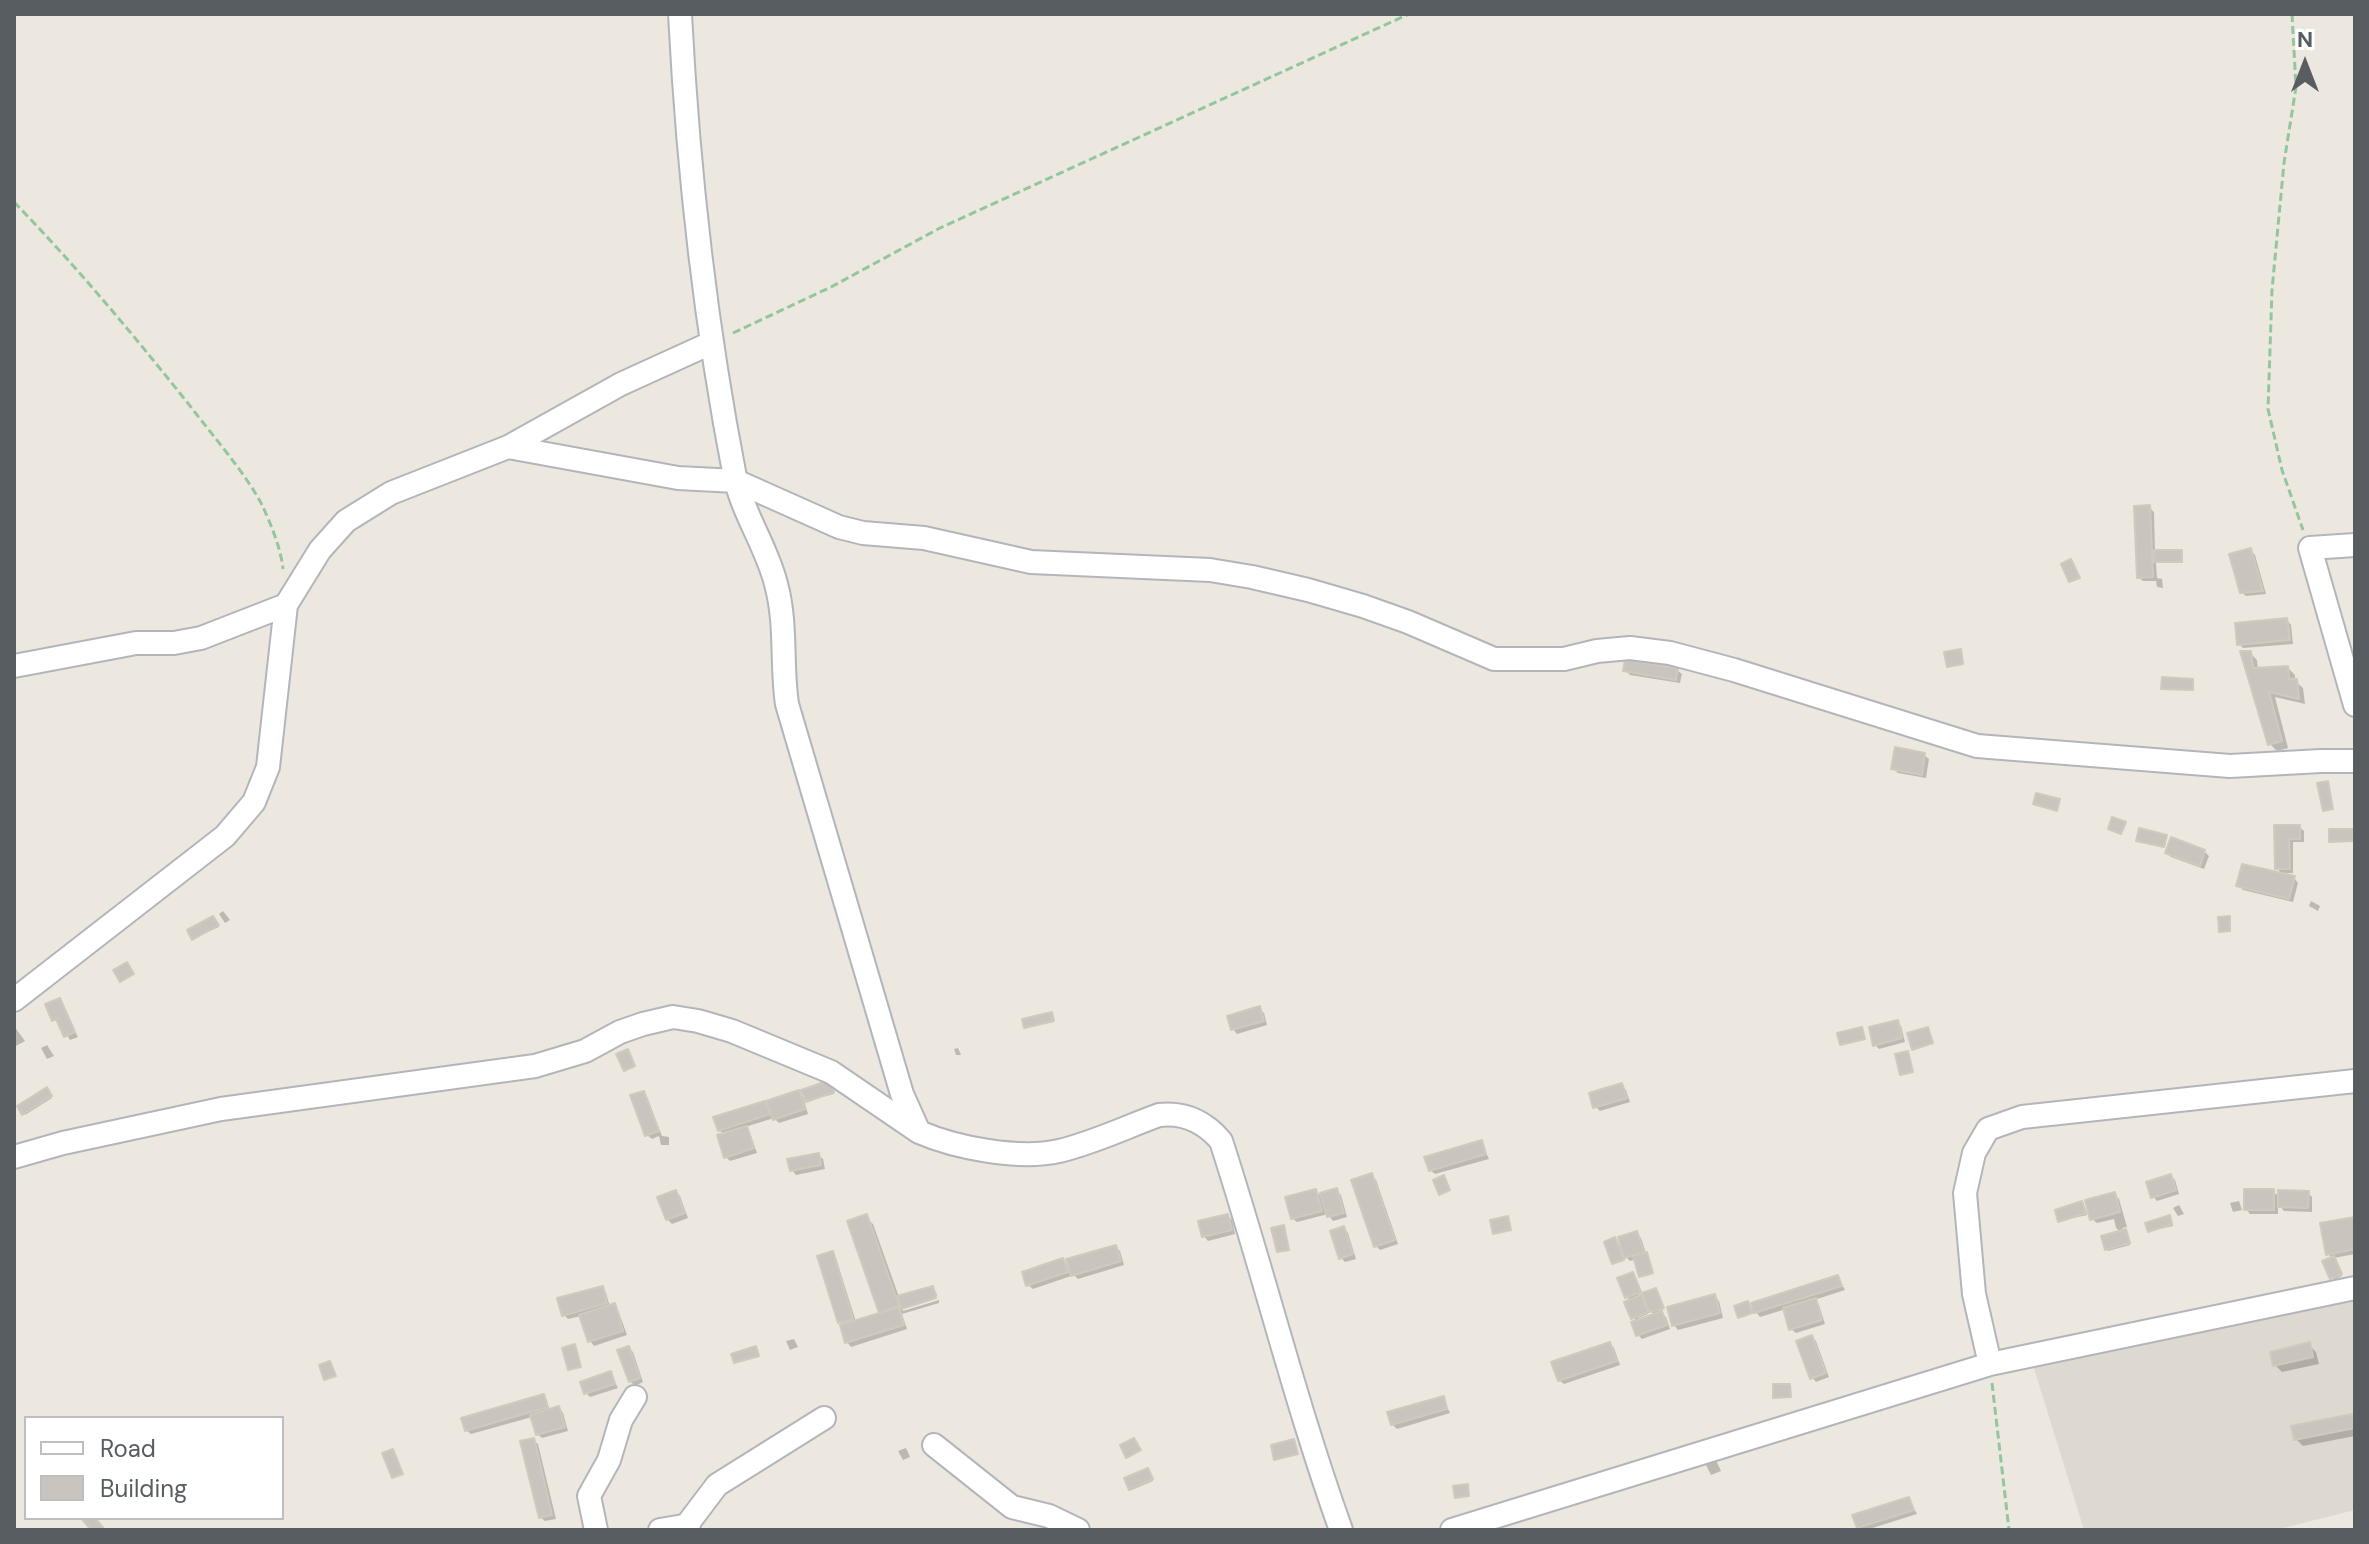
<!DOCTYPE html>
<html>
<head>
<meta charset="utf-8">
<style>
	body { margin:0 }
	#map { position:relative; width:2369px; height:1544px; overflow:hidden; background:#ece8df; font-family:"DM Sans",sans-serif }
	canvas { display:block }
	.frame { position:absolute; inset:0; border:16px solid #585d61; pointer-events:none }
	.legend { position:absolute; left:24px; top:1416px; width:260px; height:104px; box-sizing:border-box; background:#fff; border:2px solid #bcbec0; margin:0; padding:10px 14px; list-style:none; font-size:24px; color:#585d61 }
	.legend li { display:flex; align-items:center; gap:16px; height:40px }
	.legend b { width:40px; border:2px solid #bcbec0 }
	.north { position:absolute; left:2265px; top:24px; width:80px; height:80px; -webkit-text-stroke:6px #fff; paint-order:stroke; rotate:0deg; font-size:22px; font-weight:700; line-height:32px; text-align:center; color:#585d61 }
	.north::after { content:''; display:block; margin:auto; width:28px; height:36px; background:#585d61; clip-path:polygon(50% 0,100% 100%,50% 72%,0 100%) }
</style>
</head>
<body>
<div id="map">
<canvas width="2369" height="1544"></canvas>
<div class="frame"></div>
<ul class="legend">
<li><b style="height:10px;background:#fff"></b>Road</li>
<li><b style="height:22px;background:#c9c5be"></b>Building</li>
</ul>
<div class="north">N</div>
</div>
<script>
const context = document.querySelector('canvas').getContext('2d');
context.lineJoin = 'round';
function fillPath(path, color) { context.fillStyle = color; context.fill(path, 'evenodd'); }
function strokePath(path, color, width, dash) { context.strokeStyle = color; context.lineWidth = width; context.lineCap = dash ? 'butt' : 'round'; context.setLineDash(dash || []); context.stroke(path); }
fillPath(new Path2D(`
	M2355,1295V1510L2275,1530H2084L2033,1365Z`), '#ded9d0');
fillPath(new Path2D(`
	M2149,507L2154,512L2155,552L2183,554V563H2156L2157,578L2162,579L2163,588L2157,587L2156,581H2143L2138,577Z
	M2251,550L2255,555L2266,594L2246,596L2241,592Z
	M2287,620L2291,625L2293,644L2243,648L2239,644Z
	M2243,653H2250L2257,660L2258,669L2288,668L2295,675V681L2303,688L2305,704L2275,697L2288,748L2277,751L2270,744Z
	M1625,670H1677L1682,674L1680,683L1630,675Z
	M1924,755L1929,759L1926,778L1898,773L1893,768Z
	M2276,827H2299L2304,831V842H2293V873H2281L2277,868Z
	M2204,851L2209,856L2204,869L2171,857L2167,853Z
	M2294,878L2298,883L2293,902L2243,890L2239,885Z
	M2311,901L2320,906L2318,911L2309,906Z
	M223,911L230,920L225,923L219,914Z
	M214,920L219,927L194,938Z
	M59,1001L78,1037L70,1040L60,1023L54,1020Z
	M1259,1009L1264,1013L1267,1025L1237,1034L1233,1029Z
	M1051,1014L1054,1022L1026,1027Z
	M1897,1022L1901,1026L1905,1042L1879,1049L1875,1045Z
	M14,1026L25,1041L14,1047Z
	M47,1045L54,1056L47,1059L41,1048Z
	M958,1048L961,1055H956L954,1049Z
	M831,1084L834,1094L807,1101Z
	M1622,1086L1626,1090L1630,1102L1600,1111L1595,1106Z
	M46,1090L52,1098L25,1115L19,1107Z
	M643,1093L647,1097L662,1136L669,1137V1145H661L659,1136L652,1139L647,1135Z
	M798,1093L803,1097L808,1114L779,1123L774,1118L745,1127L750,1133L757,1153L730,1161L726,1157L725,1135L719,1130L716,1119Z
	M1481,1142L1489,1159L1435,1174L1430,1170Z
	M818,1155L823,1159L825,1169L796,1175L792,1170Z
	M1371,1175L1376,1180L1398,1244L1380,1250L1376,1246Z
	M2171,1176L2175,1180L2179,1194L2157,1201L2153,1196Z
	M1315,1191L1320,1195L1336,1191L1341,1195L1347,1217L1333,1221L1328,1214L1297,1222L1292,1218Z
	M2273,1191L2280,1198L2308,1193L2312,1197V1212L2284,1211L2278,1204V1214H2250L2246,1209Z
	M676,1192L680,1196L688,1218L672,1224L667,1219Z
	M2115,1195L2119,1199L2127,1227L2122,1228L2127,1233L2130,1245L2108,1251L2107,1249L2121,1232L2116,1228L2114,1219L2097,1223L2092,1219Z
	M2239,1201L2242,1210L2233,1212L2230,1203Z
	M2083,1205L2087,1215L2060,1221L2057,1212Z
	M2179,1205L2184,1214L2178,1216L2173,1208Z
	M1228,1216L1232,1220L1235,1234L1208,1241L1204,1236Z
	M866,1217L873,1224L899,1297L932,1288L936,1292L937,1296L903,1306V1311L939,1300V1303L902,1314L907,1329L851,1347L847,1342L844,1326L840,1322L832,1254L836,1258L856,1322L883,1314Z
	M2171,1219L2173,1226L2149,1231Z
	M2355,1219V1254L2334,1258L2342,1276L2334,1280L2333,1258L2328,1254Z
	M1344,1228L1348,1233L1356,1259L1345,1262L1341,1258Z
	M1637,1234L1641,1238L1653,1274L1642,1277L1636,1259L1630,1261L1623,1254Z
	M1115,1247L1120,1251L1124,1265L1078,1279L1068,1270L1071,1276L1033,1289L1028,1285L1063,1261L1072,1270Z
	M1634,1275L1641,1293L1638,1295L1648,1314L1638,1318L1640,1321L1655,1316L1651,1311L1657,1292L1664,1309L1659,1311L1666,1317L1670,1329L1642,1339L1638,1335L1631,1301L1627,1297Z
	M1838,1277L1845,1290L1814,1300L1819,1305L1825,1324L1796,1333L1791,1329L1786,1309L1760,1317L1756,1312Z
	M602,1288L606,1293L610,1307L614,1306L618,1310L627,1335L594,1346L590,1341L581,1316L568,1319L564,1315Z
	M1714,1296L1719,1301L1723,1318L1678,1330L1674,1325Z
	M1812,1337L1816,1341L1829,1377L1816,1382L1812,1377Z
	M794,1339L798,1347L790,1350L786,1341Z
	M1610,1344L1614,1348L1620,1365L1564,1384L1559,1380Z
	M2309,1345L2316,1352L2319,1364L2282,1372L2275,1365Z
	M628,1348L633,1352L643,1382L635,1386L630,1381Z
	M756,1349L759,1357L736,1362Z
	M611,1374L618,1388L590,1397L586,1393Z
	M543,1396L551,1411L559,1408L563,1413L568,1431L542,1438L537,1434L532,1417L471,1434L466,1430Z
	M1443,1398L1450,1413L1397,1429L1392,1424Z
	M2351,1416L2355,1420V1436L2303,1446L2296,1439Z
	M533,1440L538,1444L556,1519L545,1521L540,1517Z
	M906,1448L910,1457L903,1460L898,1451Z
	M1715,1458L1721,1471L1711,1475L1704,1461Z
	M1149,1471L1153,1481L1132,1490L1131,1488Z
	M1909,1499L1917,1514L1866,1530L1858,1527Z`), '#0003');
const building = new Path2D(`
	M2150,505L2153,577L2137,578L2134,506Z
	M2251,548L2263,591L2240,593L2229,554Z
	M2154,550H2182V562H2154Z
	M2071,559L2080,578L2069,582L2061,564Z
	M2287,618L2290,640L2237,645L2235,623Z
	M1961,649L1963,664L1947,667L1944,652Z
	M2240,651H2251L2253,668L2288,666L2289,679H2297L2299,699L2269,692L2282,741L2268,745Z
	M1625,660L1678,668L1676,680L1623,671Z
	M2162,677L2193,679V690L2161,689Z
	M1895,747L1925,753L1922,775L1891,769Z
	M2328,781L2333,809L2323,811L2317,783Z
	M2036,793L2060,799L2057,811L2033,804Z
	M2112,817L2126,822L2121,834L2108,829Z
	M2274,825H2300V839H2289L2290,869H2275Z
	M2139,828L2167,835L2164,847L2136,841Z
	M2329,829H2353V841L2329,842Z
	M2171,837L2205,850L2200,866L2165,853Z
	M2242,864L2295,876L2289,899L2236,886Z
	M213,916L219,925L192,940L187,930Z
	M2230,916V931L2219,932L2218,917Z
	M127,962L134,974L120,982L113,970Z
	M60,998L75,1032L64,1037L56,1019L52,1021L45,1004Z
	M1260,1006L1264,1021L1231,1030L1227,1016Z
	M1052,1012L1054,1021L1024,1028L1022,1019Z
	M1898,1020L1902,1038L1873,1046L1869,1027Z
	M1862,1027L1865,1039L1840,1045L1837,1033Z
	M1928,1027L1933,1043L1912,1050L1907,1033Z
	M628,1049L635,1066L624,1071L616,1054Z
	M1908,1051L1913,1072L1900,1075L1895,1054Z
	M830,1080L834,1092L806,1102L801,1090Z
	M1622,1083L1627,1098L1593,1108L1589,1093Z
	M47,1087L52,1096L22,1115L17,1106Z
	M799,1090L805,1109L773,1120L766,1101Z
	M644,1091L659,1131L645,1136L630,1095Z
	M765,1101L770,1114L718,1131L713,1117Z
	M747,1126L754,1148L724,1158L717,1135Z
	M1482,1140L1486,1154L1429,1171L1424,1157Z
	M819,1153L821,1165L790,1171L787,1159Z
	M1372,1173L1395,1240L1374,1247L1351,1180Z
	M2171,1174L2176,1190L2151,1198L2146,1182Z
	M1444,1175L1450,1190L1439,1195L1433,1180Z
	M1337,1188L1344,1213L1327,1217L1320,1193Z
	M1316,1189L1322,1211L1291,1219L1285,1197Z
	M2244,1189H2274V1210H2244Z
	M676,1190L685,1213L666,1220L657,1197Z
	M2278,1190L2309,1191L2308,1208L2278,1207Z
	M2115,1192L2120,1212L2090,1220L2085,1200Z
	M2082,1201L2086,1213L2058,1222L2055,1210Z
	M867,1214L899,1306L879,1313L847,1221Z
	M1228,1214L1232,1230L1202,1237L1198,1221Z
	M2170,1215L2172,1224L2148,1232L2145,1223Z
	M1508,1216L1511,1230L1493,1234L1490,1220Z
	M2355,1217V1249L2326,1255L2320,1223Z
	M1284,1225L1289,1250L1277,1252L1271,1228Z
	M1344,1226L1353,1254L1339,1259L1330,1231Z
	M2126,1229L2130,1243L2105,1250L2101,1236Z
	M1637,1231L1644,1252L1624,1258L1618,1237Z
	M1615,1237L1624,1260L1612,1264L1604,1242Z
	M1116,1245L1121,1261L1071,1276L1066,1259Z
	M833,1251L853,1319L838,1323L817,1256Z
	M1647,1252L1653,1273L1639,1277L1633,1256Z
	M2334,1256L2342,1274L2330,1279L2322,1261Z
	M1063,1258L1068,1272L1026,1286L1022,1272Z
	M1633,1272L1641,1292L1625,1298L1617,1278Z
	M1838,1275L1842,1286L1754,1313L1751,1303Z
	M603,1286L607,1303L562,1316L557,1298Z
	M933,1286L936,1298L901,1309L897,1296Z
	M1656,1288L1664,1308L1649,1312L1642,1293Z
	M1715,1294L1720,1313L1672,1326L1667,1307Z
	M1641,1295L1648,1312L1631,1319L1624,1302Z
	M1816,1298L1822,1320L1789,1330L1783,1308Z
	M1748,1301L1752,1313L1738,1318L1734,1306Z
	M615,1303L623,1331L588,1342L579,1315Z
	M899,1307L904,1325L845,1343L840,1325Z
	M1662,1311L1667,1325L1636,1336L1631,1322Z
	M1812,1335L1826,1373L1810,1379L1796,1341Z
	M1610,1342L1617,1361L1558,1381L1551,1362Z
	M2310,1342L2313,1357L2273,1366L2270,1352Z
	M575,1344L581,1367L568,1370L562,1348Z
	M629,1346L640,1378L629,1382L617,1350Z
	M756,1346L759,1356L734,1363L731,1354Z
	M330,1361L336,1376L324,1380L319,1365Z
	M611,1371L615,1384L584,1394L580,1382Z
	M1773,1384H1790L1791,1397L1773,1398Z
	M544,1394L548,1407L465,1431L461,1418Z
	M1444,1396L1447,1409L1391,1425L1387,1412Z
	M559,1406L565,1427L536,1435L530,1415Z
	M2352,1414L2355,1428L2294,1440L2291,1426Z
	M534,1438L552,1515L539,1518L520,1441Z
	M1134,1438L1141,1450L1126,1458L1120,1445Z
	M1294,1439L1298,1454L1274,1460L1271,1445Z
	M393,1449L403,1474L392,1478L382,1453Z
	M1148,1468L1153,1479L1129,1490L1124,1478Z
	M1468,1484L1469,1496L1455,1498L1453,1486Z
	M1909,1497L1914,1510L1857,1528L1852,1515Z
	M81,1518H95L105,1530H91Z`);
fillPath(building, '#c9c5be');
strokePath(building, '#d0c9bd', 2);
const street = new Path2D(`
	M680,14C688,169 705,324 735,477C743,514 767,547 776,584C787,624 781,664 787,704L902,1094L919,1132C956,1148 1019,1160 1059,1151C1093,1143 1126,1127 1159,1115C1184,1112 1205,1122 1221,1141C1263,1270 1295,1402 1341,1530
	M508,447L678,478L736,481L839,527L863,533L924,538L1031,562L1210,570L1252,577L1308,590L1363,606L1408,622L1494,659H1564L1597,651L1630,648L1670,653L1734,670L1977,746L2230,766L2321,761H2355
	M2355,545L2310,548L2355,705
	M14,666L136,643H174L201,638L286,605
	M14,1000L225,836L254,802L268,767L286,605L320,550L346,521L391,493L508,447L621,384L711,343
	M14,1157L63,1143L221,1109L535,1066L585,1051L620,1032L643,1024L673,1017L698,1021L732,1031L831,1072L919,1132
	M1990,1364L1974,1294L1965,1193L1974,1153L1988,1129L2022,1117L2355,1081
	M934,1445L1012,1507L1049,1516L1078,1530
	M596,1530L589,1496L609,1460L621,1420L635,1397
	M660,1530L689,1525
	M683,1530L717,1485L824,1418
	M1452,1530L1990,1364L2355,1288`);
strokePath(street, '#b2b6bb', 26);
strokePath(new Path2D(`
	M2292,14L2296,87L2284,163L2272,290L2268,409L2282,470L2303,530
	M14,202C78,268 137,339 194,411C214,437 248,477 262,505C271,524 281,549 283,569
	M733,333L831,287L940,228L1409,14
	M1992,1383L2009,1530`), '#93c69d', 3, [8, 4]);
strokePath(street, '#fff', 22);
</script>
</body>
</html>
